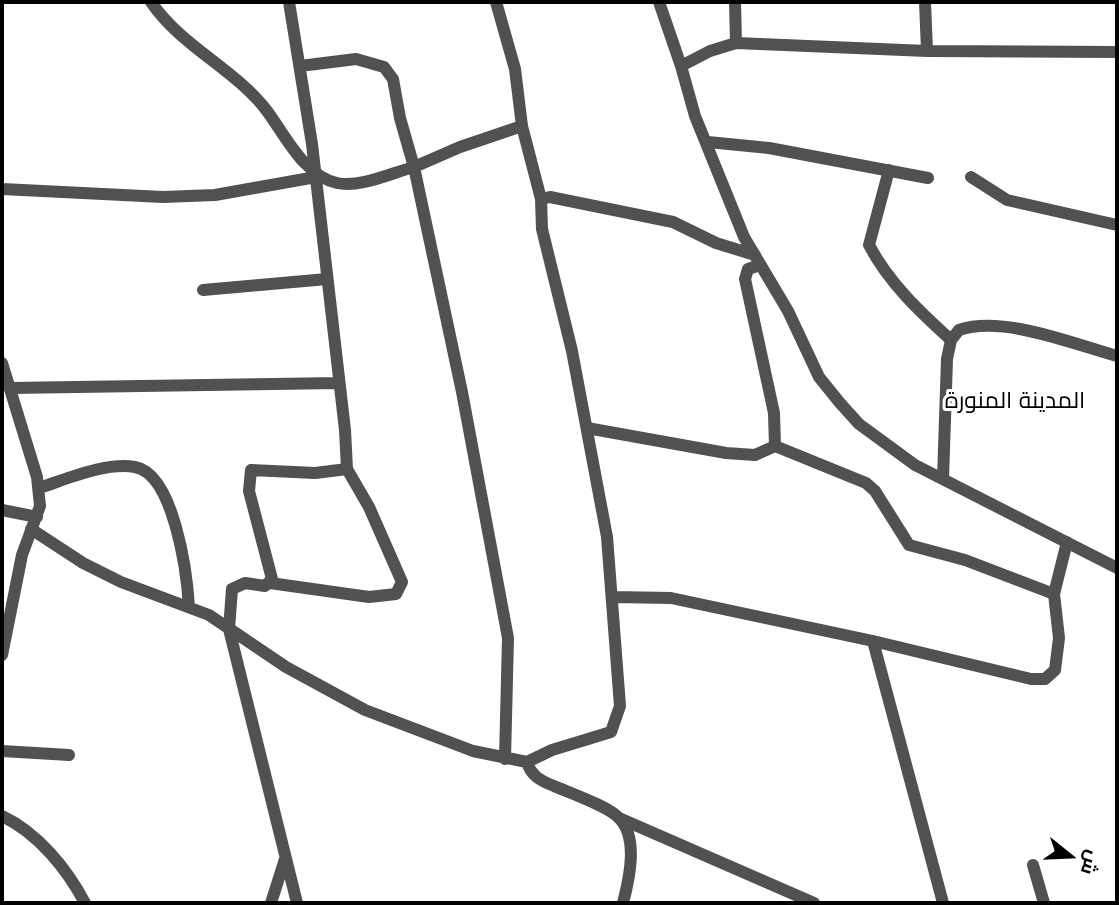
<!DOCTYPE html>
<html>
<head>
<meta charset="utf-8">
<style>
	body { margin:0 }
	#map { position:relative; width:1119px; height:905px; overflow:hidden; background:#fff; font-family:Inter,Cairo,sans-serif }
	canvas { display:block }
	.frame { position:absolute; inset:0; border:4px solid #000; pointer-events:none }
	.north { position:absolute; left:1035px; top:821px; width:70px; height:70px; -webkit-text-stroke:5px #fff; paint-order:stroke; rotate:108deg; font-size:19px; font-weight:700; line-height:28px; text-align:center; color:#000 }
	.north::after { content:''; display:block; margin:auto; width:24px; height:32px; background:#000; clip-path:polygon(50% 0,100% 100%,50% 72%,0 100%) }
</style>
</head>
<body>
<div id="map">
<canvas width="1119" height="905"></canvas>
<div class="frame"></div>
<div class="north">ش</div>
</div>
<script>
const context = document.querySelector('canvas').getContext('2d');
context.lineJoin = 'round';
function strokePath(path, color, width, dash) { context.strokeStyle = color; context.lineWidth = width; context.lineCap = dash ? 'butt' : 'round'; context.setLineDash(dash || []); context.stroke(path); }
function write(font, color, halo, rows, align = 'center') {
  context.font = font + ' Inter,Cairo,sans-serif'; context.lineWidth = 6; context.setLineDash([]); context.textBaseline = 'middle'; context.strokeStyle = halo; context.fillStyle = color; for (const [text, x, y, turn = 0] of rows) {
    context.save(); context.translate(x, y); context.rotate((+turn || 0) * Math.PI / 180); context.textAlign = isNaN(turn) ? turn : align; if (halo) context.strokeText(text, 0, 0); context.fillText(text, 0, 0); context.restore();
  }
}
strokePath(new Path2D(`
	M151,2C182,47 235,69 267,111C285,135 304,176 337,183C360,188 391,173 414,167L400,118L393,79L384,67L356,59L300,66
	M289,2L312,144L345,430L347,469L315,473L251,470L249,491L272,579L265,586L245,583L232,589L229,629L297,903
	M496,2L515,69L522,126
	M659,2L681,66
	M735,2L736,43
	M925,2L927,51
	M1117,52L927,51L736,43L710,51L681,66L695,116L744,237L788,311L819,377L840,403L859,424L915,465L1117,568
	M708,142L769,148L928,178
	M889,170L869,245C889,283 920,312 951,340
	M971,177L1007,200L1117,225
	M2,189L163,197L215,195L316,177
	M541,199L550,197L673,222L716,243L755,255
	M203,290L327,279
	M2,363L37,477L40,506L22,555L2,655
	M11,388L338,383
	M587,428L726,453L755,455L775,446L774,413L745,279L748,269L760,265
	M775,446L866,483L875,491L909,545L965,560L1054,594L1067,542
	M943,479L947,359L951,340L959,330C1003,315 1073,344 1117,356
	M39,488C67,479 105,462 135,467C174,474 187,573 189,607
	M2,510L37,517
	M31,529L83,563L121,582L209,615L286,667L365,710L473,751L527,762C531,776 541,781 554,786C570,793 608,806 619,818C639,838 629,880 623,903
	M270,583L369,597L396,594L402,582L369,507L347,469
	M613,597L671,598L873,641L1031,679H1045L1055,670L1059,638L1054,594
	M873,641L943,903
	M2,751L69,755
	M505,759L508,638L462,392L414,167L460,147L522,126L541,199L542,229L572,351L607,537L620,706L611,732L552,750L527,762
	M2,816C38,833 67,869 85,903
	M619,818L814,903
	M1033,865L1044,903
	M271,903L285,859`), '#515151', 12);
write('23px', '#000', '#fff', [
	["المدينة المنورة",1015,401]
]);
</script>
</body>
</html>
